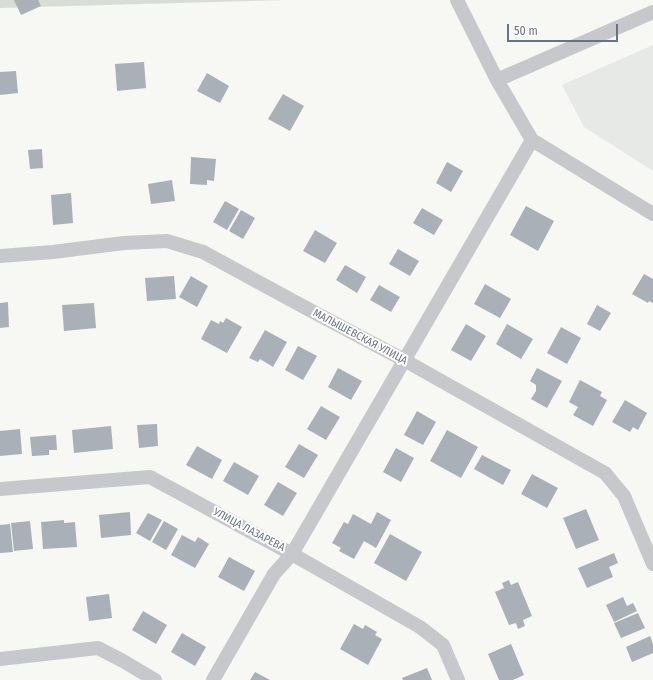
<!DOCTYPE html>
<html>
<head>
<meta charset="utf-8">
<style>
	body { margin:0 }
	#map { position:relative; width:653px; height:680px; overflow:hidden; background:#f7f7f4; font-family:"Fira Sans Condensed",sans-serif }
	canvas { display:block }
	.scale { position:absolute; left:507px; top:24px; width:111px; height:18px; box-sizing:border-box; border:2px solid #687484; border-top:0; padding-left:5px; font-size:12px; line-height:14px; white-space:nowrap; color:#687484; -webkit-text-stroke:3px #fff; paint-order:stroke }
</style>
</head>
<body>
<div id="map">
<canvas width="653" height="680"></canvas>
<div class="scale">50 m</div>
</div>
<script>
const context = document.querySelector('canvas').getContext('2d');
context.lineJoin = 'round';
function fillPath(path, color) { context.fillStyle = color; context.fill(path, 'evenodd'); }
function strokePath(path, color, width, dash) { context.strokeStyle = color; context.lineWidth = width; context.lineCap = dash ? 'butt' : 'round'; context.setLineDash(dash || []); context.stroke(path); }
function write(font, color, halo, rows, align = 'center') {
  context.font = font + ' "Fira Sans Condensed",sans-serif'; context.lineWidth = 4; context.setLineDash([]); context.textBaseline = 'middle'; context.strokeStyle = halo; context.fillStyle = color; for (const [text, x, y, turn = 0] of rows) {
    context.save(); context.translate(x, y); context.rotate((+turn || 0) * Math.PI / 180); context.textAlign = isNaN(turn) ? turn : align; if (halo) context.strokeText(text, 0, 0); context.fillText(text, 0, 0); context.restore();
  }
}
fillPath(new Path2D(`
	M653,45V171L584,127L562,85Z`), '#e7e9e7');
fillPath(new Path2D(`
	M0,0H285L0,8Z`), '#d8ded5');
fillPath(new Path2D(`
	M14,0H38L41,6L21,15Z
	M144,62L146,88L117,91L115,64Z
	M16,71L18,93L0,95V72Z
	M207,73L229,86L220,103L197,91Z
	M283,94L304,106L290,131L268,119Z
	M42,149L43,168L30,169L28,150Z
	M191,157L216,159L214,181L207,180V185L190,184Z
	M447,162L463,171L451,192L436,183Z
	M172,180L175,201L151,204L148,184Z
	M71,193L73,223L53,225L51,195Z
	M225,201L239,209L227,230L213,222Z
	M526,206L554,221L538,251L510,235Z
	M422,208L443,220L434,235L413,223Z
	M241,210L255,218L243,239L229,231Z
	M315,230L337,243L325,263L303,251Z
	M398,249L419,261L410,276L389,264Z
	M345,265L366,277L357,293L336,280Z
	M644,274L653,279V303L649,301L648,303L632,294Z
	M174,276L176,299L147,301L145,278Z
	M191,276L208,286L197,307L179,297Z
	M485,284L511,299L500,318L474,304Z
	M379,285L400,297L391,312L370,300Z
	M8,302L9,327L0,328V303Z
	M94,303L96,328L64,331L62,305Z
	M597,305L611,313L600,331L587,324Z
	M226,318L242,327L227,353L201,339L211,320L219,324L220,321L223,323Z
	M466,324L486,336L471,361L451,350Z
	M507,324L533,339L521,359L496,344Z
	M561,327L581,338L567,364L547,353Z
	M265,330L287,342L273,367L260,359L258,362L249,358Z
	M298,346L317,356L303,380L285,370Z
	M338,368L362,381L351,400L328,387Z
	M537,368L562,381L547,408L531,399L536,391V385L530,381Z
	M580,380L602,392L600,396L607,400L593,426L573,415L578,407L569,402Z
	M625,400L647,413L638,430L633,427L630,432L612,422Z
	M321,406L340,417L326,440L307,429Z
	M417,411L436,422L423,445L404,435Z
	M157,424L158,446L139,448L137,425Z
	M111,426L113,449L74,453L72,430Z
	M20,429L22,454L0,456V431Z
	M447,430L478,447L461,478L430,461Z
	M56,435L57,450H49V455L32,456L30,437Z
	M299,444L318,455L304,478L285,467Z
	M197,446L222,460L212,479L186,465Z
	M396,448L414,458L401,482L383,472Z
	M482,455L511,470L503,485L474,469Z
	M234,462L259,476L248,495L223,481Z
	M532,474L558,488L547,508L521,494Z
	M278,482L297,493L283,516L264,505Z
	M586,509L599,540L576,549L563,518Z
	M130,512L131,535L101,538L99,515Z
	M377,512L391,520L376,548L364,541L354,559L339,551L341,548L332,543L344,522L348,524L353,514L371,524Z
	M148,513L162,520L150,541L136,533Z
	M64,520V523L75,522L77,547L43,549L41,522Z
	M30,521L33,549L14,551L11,523Z
	M164,521L178,529L166,550L152,542Z
	M10,524L13,552L0,553V525Z
	M390,534L422,552L406,581L374,563Z
	M182,535L195,542L198,537L209,544L195,568L171,555Z
	M614,553L618,563L609,567L613,577L587,588L578,568Z
	M229,557L255,571L244,591L218,577Z
	M509,580L511,585L518,582L532,616L523,620L525,626L518,629L516,623L509,625L495,592L504,588L502,583Z
	M109,594L112,618L89,621L86,597Z
	M623,597L627,606L633,603L637,611L614,622L606,605Z
	M143,611L167,625L156,644L132,630Z
	M638,613L645,628L621,638L614,623Z
	M354,624L363,629L365,625L377,632L375,635L382,639L368,665L340,649Z
	M182,633L206,647L195,666L171,652Z
	M650,636L653,644V653L632,662L626,647Z
	M511,644L524,675L513,680H499L488,654Z
	M427,668L432,680H403L402,678Z
	M255,672L270,680H250Z`), '#aab0b7');
strokePath(new Path2D(`
	M457,0L497,80
	M653,12L497,80L532,140L653,214
	M0,256L53,252L124,243L167,241L203,252L306,308L404,360L605,473L624,496L653,564
	M0,489L150,477L292,554L420,627L443,645L458,680
	M0,659L98,648L123,661L155,680
	M213,680L274,574L292,554L532,140`), '#c6c8cc', 14);
write('11px', '#687484', '#fff', [
	["МАЛЫШЕВСКАЯ УЛИЦА",360,337,28],
	["УЛИЦА ЛАЗАРЕВА",249,530,28]
]);
</script>
</body>
</html>
